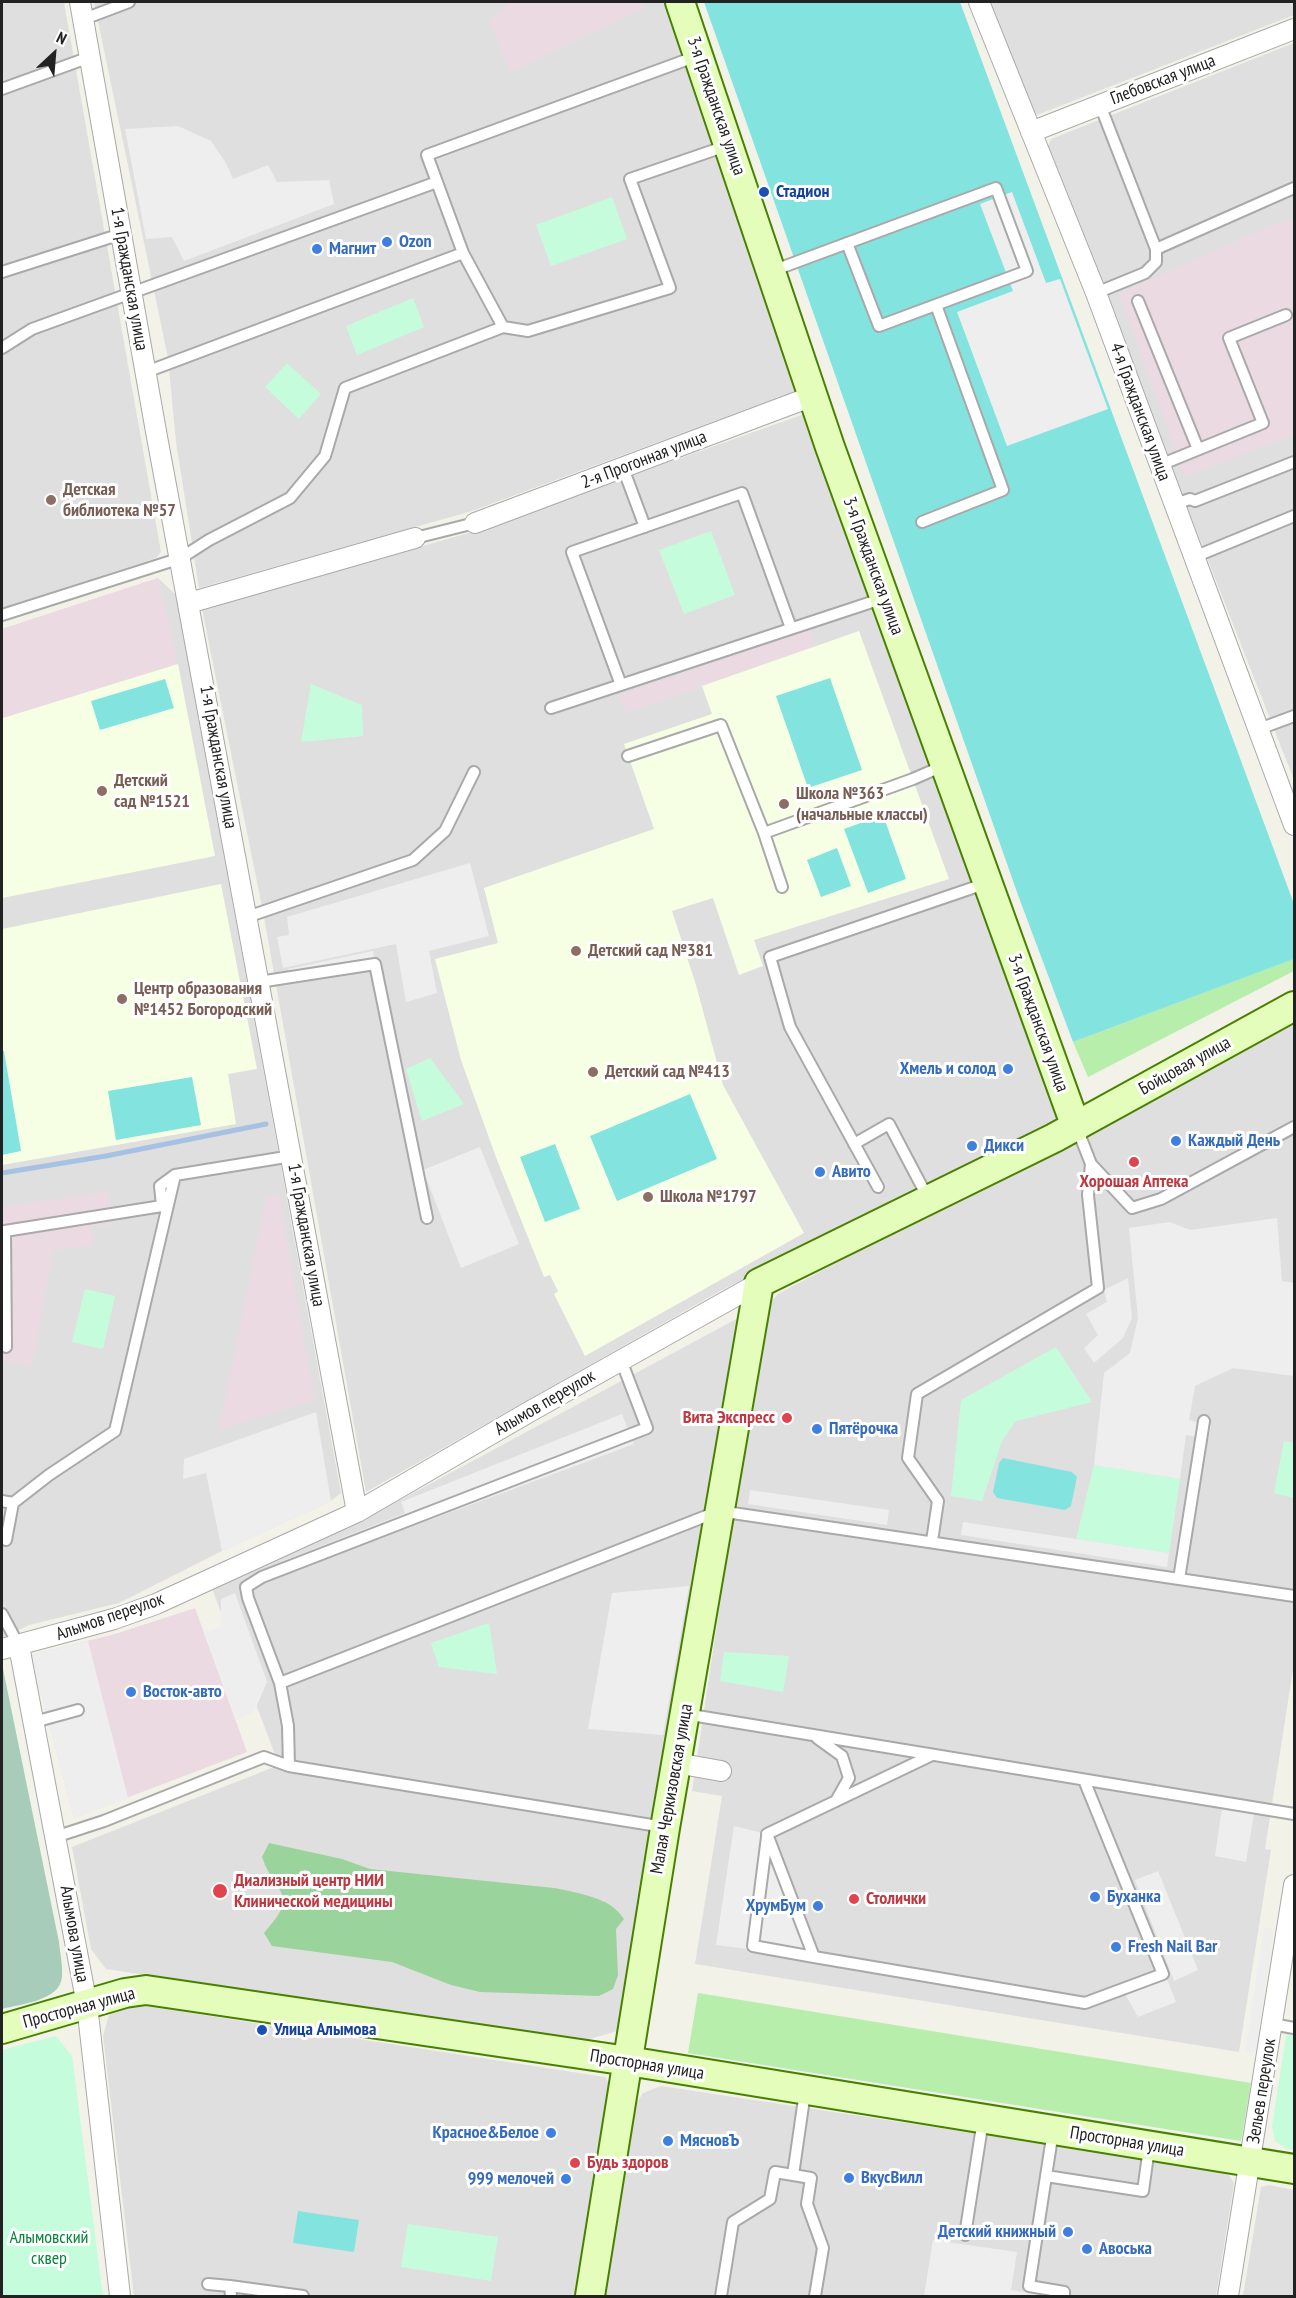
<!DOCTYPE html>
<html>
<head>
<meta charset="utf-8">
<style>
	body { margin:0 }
	#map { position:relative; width:1296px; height:2298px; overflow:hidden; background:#f2f2e8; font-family:"PT Sans Narrow",sans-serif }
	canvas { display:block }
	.frame { position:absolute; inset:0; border:3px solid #222; pointer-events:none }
	.north { position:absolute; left:24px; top:24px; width:60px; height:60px; -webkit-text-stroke:4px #fff; paint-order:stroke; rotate:26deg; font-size:16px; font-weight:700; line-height:24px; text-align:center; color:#222 }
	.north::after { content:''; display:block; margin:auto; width:21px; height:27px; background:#222; clip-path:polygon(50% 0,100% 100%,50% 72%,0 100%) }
</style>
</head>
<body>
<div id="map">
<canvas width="1296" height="2298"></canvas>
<div class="frame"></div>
<div class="north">N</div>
</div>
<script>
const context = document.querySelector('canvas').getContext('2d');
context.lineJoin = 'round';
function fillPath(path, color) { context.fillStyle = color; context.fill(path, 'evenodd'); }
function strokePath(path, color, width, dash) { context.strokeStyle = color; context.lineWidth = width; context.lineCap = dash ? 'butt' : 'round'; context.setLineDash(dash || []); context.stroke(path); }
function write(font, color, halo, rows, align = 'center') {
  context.font = font + ' "PT Sans Narrow",sans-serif'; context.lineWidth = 6; context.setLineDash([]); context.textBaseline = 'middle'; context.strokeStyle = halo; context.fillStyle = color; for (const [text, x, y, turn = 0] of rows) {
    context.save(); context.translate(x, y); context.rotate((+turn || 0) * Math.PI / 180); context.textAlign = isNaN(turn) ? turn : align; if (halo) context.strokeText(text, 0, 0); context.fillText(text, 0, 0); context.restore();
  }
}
fillPath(new Path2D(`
	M2,2H64L161,552L156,558L2,608Z
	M94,2H668L796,391L472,511L199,588L176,442L168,358Z
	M988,2H1294V15L1037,115L1025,102Z
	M1294,43V780L1047,149L1051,139Z
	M804,414L1059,1123L720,1291L366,1492L264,917L202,609L479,530Z
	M158,578L176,595L341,1493L331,1501L222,1551L119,1603L29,1625L2,1638V629Z
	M1294,1019V1663L1265,1849L1271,1850L1239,2052L695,1964L722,1796L692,1791L763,1317L769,1304L778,1294Z
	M740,1317L617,2031L583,2041L106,1969L91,1949L72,1847L279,1765L211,1586L361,1521Z
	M123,2005H138L605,2077L613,2091L580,2296H134L103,2036L109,2015Z
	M661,2086L1226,2171L1234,2183L1216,2296H604L634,2107L643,2093Z
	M1269,2185L1294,2190V2296H1243L1261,2187Z`), '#e0dfdf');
fillPath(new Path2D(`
	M510,2H642L644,8L510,72L489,21L506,8Z
	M1294,219V435L1185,476L1119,294L1279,222Z
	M158,578L178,664L3,718L2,629Z
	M810,629L816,647L625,713L619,695Z
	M109,1192L112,1226H93V1245L53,1250L32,1366L2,1360V1207Z
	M279,1193L314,1400L219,1430L266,1199Z
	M195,1608L247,1752L74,1818L31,1655L115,1634Z`), '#ecdae2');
fillPath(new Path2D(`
	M859,631L949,879L754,940L763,966L739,975L713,898L672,911L696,985L723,1085L804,1233L585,1356L554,1294L558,1291L550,1275L544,1277L497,1160L461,1060L435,959L498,943L484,888L654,829L624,744L712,714L702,686Z
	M178,664L215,856L2,898L3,718Z
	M221,884L257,1069L228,1074L236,1124L2,1165V929Z`), '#f6ffe4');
fillPath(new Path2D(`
	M1294,959V971L1088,1077L1073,1042Z
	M698,1993L1251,2083L1241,2141L688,2053Z`), '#b7eeac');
fillPath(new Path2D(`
	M269,1843L342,1859L370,1869L554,1888C570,1891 602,1897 614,1908C618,1911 621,1915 624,1919L616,1929L618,1975L613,1989L599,1996L480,1992L451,1985L392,1962L272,1946L264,1933C301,1892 276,1897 262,1857Z`), '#9bd39d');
fillPath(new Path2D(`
	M2,1664L59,1942C60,1953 63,1966 62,1977C60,2001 20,2004 2,2009Z`), '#a8ccba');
fillPath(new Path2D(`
	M612,197L627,239L551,266L536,225Z
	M413,298L424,327L357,355L346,326Z
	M287,363L321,394L299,419L265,387Z
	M711,531L735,595L684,614L659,550Z
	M311,684L362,705L363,736L301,742Z
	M430,1058L464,1104L422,1121L406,1069Z
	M85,1289L115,1296L103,1349L72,1342Z
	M1056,1347L1092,1402L1016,1421L1002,1441L982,1501L951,1496L961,1400Z
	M1284,1441L1294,1443V1498L1274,1493Z
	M1094,1465L1180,1479L1169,1553L1076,1539Z
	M489,1623L497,1674L439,1667L431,1643Z
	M724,1652L789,1656L783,1692L720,1681Z
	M1287,2030L1294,2031V2150L1287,2149L1275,2141L1272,2126Z
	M56,2036L72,2056L103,2296H2V2050Z
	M408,2224L498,2237L491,2281L401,2267Z`), '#c5fddc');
fillPath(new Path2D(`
	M704,2H960L1294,904V959L1073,1042L1018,895Z
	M830,678L862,770L808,788L776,696Z
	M165,679L174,708L100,730L91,701Z
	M883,815L906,879L868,893L844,829Z
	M837,848L851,886L821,897L807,860Z
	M2,1051H4L21,1151L2,1155Z
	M192,1077L201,1125L116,1140L108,1091Z
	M690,1094L717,1159L617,1201L590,1136Z
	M555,1144L580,1209L545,1222L520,1157Z
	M1003,1458L1072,1472L1077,1477L1071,1506L1065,1510L997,1498L993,1492L999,1463Z
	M298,2211L359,2220L354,2252L293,2243Z`), '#83e4df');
fillPath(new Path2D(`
	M178,126L211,141L226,163L233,179L268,165L277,182L329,180L334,204L184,261L172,237L146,239L125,129Z
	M1012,192L1046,283L1060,279L1108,409L1007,446L957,312L1013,291L980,204Z
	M470,863L489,936L429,951L437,993L406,1002L396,944L283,968L277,937L289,935L287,917Z
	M373,951L375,964L290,977L288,969Z
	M480,1147L519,1244L461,1268L423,1170Z
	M1277,1218L1282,1281L1294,1283V1376L1233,1368L1195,1386L1189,1420L1211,1426L1208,1439L1186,1435L1180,1479L1094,1465L1104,1373L1130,1353L1138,1318L1129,1228L1169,1222L1191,1230Z
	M1128,1278L1132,1318L1123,1338L1094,1363L1084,1348L1098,1335L1086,1314L1107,1302L1104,1290Z
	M316,1412L331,1501L222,1551L206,1473L183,1479L184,1459Z
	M622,1414L634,1444L285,1574L280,1562L405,1513L401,1502Z
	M750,1490L889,1510L887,1525L748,1504Z
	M963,1522L1169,1553L1167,1567L961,1535Z
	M689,1586L663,1735L588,1729L612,1593Z
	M235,1593L267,1682L254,1712L236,1720L204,1633L221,1626V1599Z
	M88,1641L128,1798L74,1818L31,1655Z
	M1222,1808L1254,1814L1246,1862L1215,1856Z
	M734,1826L767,1834L814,1957L716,1945Z
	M1158,1871L1198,1970L1174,1981L1135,1880Z
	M1264,1928L1274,1929L1255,2053L1245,2051Z
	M1167,1979L1176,2002L1138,2017L1125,1994Z
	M933,2240L1017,2252L1011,2290L1050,2296H924Z`), '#eee');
strokePath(new Path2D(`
	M2,1173L106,1156L266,1124`), '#a7c1e2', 5);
const lane = new Path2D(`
	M84,19L129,2
	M2,89L90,57
	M1156,249L1294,188
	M772,271L996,188L1027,271L879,326L847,243
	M2,272L121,234
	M1096,293L1145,273L1156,262V249L1100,105
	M1138,301L1198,449
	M503,327L528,331L670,288L630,179L726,146
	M2,348L32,329L437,182
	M146,372L463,253
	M1160,465L1263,423L1229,338L1286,315
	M623,468L645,527
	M1175,504L1190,499L1195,501L1294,462
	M922,522L1003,490L936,305
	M415,538L475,523
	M1194,557L1294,516
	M2,615L181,558L209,540L290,498L325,456L345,388L503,327L463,253L427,155L697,56
	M621,685L572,552L742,493L791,628
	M551,708L884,598
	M1259,729L1294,716
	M628,756L721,725L764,833
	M782,887L764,833L913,779L943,766
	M247,917L413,860L445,831L474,772
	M259,982L375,964L427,1218
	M854,1144L889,1124L929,1200
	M1091,1164L1132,1208L1161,1199L1294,1127
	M878,1187L790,1027L770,957L987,883
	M6,1347L5,1231L162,1206L160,1186L175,1175
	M2,1501L13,1503L49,1475L115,1431L175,1175L292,1156
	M6,1540L13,1503
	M932,1541L938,1501L908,1458L917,1394L1098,1288L1088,1195L1091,1164L1077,1128
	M1179,1579L1204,1421
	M2,1614L19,1646
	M280,1683L719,1511L1294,1596
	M685,1714L1294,1814
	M34,1722L78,1710
	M817,1738L842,1756L849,1778L836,1801
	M932,1755L767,1834L814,1957L1085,2003L1163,1974L1084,1780
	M289,1766L288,1726L280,1683L248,1598L246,1587L262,1577L647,1428L621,1360
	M55,1837L104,1821L264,1757L289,1766L664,1827
	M767,1837L753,1946L814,1957
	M1272,2024L1294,2028
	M1053,2131L1029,2286L1064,2292V2296
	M793,2175L805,2092
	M1046,2176L1143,2191L1149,2148
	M965,2235L983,2120
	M208,2284L230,2286L231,2296
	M230,2286L303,2296
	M721,2296L733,2222L770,2199L775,2172L811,2178L807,2204L823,2248L815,2296`);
const street = new Path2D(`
	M80,2L157,437L357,1512
	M979,2L1096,293L1294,825
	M1031,132L1294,29
	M475,523L813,396
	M189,603L415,538
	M19,1646L87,2005L120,2296
	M2,1649L114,1619L156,1604L357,1512L529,1412L759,1283
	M676,1763L721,1771
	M1228,2296L1294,1885`);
const secondary = new Path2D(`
	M680,2L830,447L1076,1127
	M2,2029L125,1993L146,1990L628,2061L1294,2169
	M590,2296L665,1828L759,1283L1054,1138L1294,1006`);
strokePath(lane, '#a9a9a9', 14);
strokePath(street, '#a9a9a9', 22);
strokePath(secondary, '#488100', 32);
strokePath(lane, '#fff', 10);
strokePath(street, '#fff', 20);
strokePath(secondary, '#e4fdbb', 28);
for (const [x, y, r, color] of [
	[764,192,6,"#1a4fb4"],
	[387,242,6,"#3f7fe0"],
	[317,249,6,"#3f7fe0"],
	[51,500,6,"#8d6e63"],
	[102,791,6,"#8d6e63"],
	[784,804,6,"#8d6e63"],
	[576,951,6,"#8d6e63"],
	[122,999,6,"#8d6e63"],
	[1008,1069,6,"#3f7fe0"],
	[593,1072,6,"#8d6e63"],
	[1176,1141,6,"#3f7fe0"],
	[972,1146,6,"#3f7fe0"],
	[1134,1162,6,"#e0444e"],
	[820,1172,6,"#3f7fe0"],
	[648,1197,6,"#8d6e63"],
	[787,1418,6,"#e0444e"],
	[817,1429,6,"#3f7fe0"],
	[131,1692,6,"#3f7fe0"],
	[220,1891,8,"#e0444e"],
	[1095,1897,6,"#3f7fe0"],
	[854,1899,6,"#e0444e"],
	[818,1906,6,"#3f7fe0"],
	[1116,1947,6,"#3f7fe0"],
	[262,2030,6,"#1a4fb4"],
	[551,2133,6,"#3f7fe0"],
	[668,2141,6,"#3f7fe0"],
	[575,2163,6,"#e0444e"],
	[849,2178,6,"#3f7fe0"],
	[566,2179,6,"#3f7fe0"],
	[1068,2232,6,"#3f7fe0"],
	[1087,2249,6,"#3f7fe0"]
]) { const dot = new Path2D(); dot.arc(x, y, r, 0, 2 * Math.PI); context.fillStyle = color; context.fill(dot); strokePath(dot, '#fff', 2); }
write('18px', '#222', '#fff', [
	["Глебовская улица",1163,80,-21],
	["3-я Гражданская улица",716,106,71],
	["1-я Гражданская улица",129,279,80],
	["4-я Гражданская улица",1140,412,70],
	["2-я Прогонная улица",644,460,-21],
	["3-я Гражданская улица",873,566,70],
	["1-я Гражданская улица",218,757,80],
	["3-я Гражданская улица",1038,1023,70],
	["Бойцовая улица",1185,1066,-29],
	["1-я Гражданская улица",306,1235,80],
	["Алымов переулок",545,1403,-30],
	["Алымов переулок",110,1617,-19],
	["Малая Черкизовская улица",672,1789,-80],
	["Алымова улица",74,1934,80],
	["Просторная улица",79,2008,-15],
	["Просторная улица",647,2065,9],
	["Зельев переулок",1262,2091,-81],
	["Просторная улица",1127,2142,9]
]);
write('bold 18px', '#164399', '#fff', [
	["Стадион",776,192],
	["Улица Алымова",274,2030]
], 'left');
write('bold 18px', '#366cbe', '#fff', [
	["Ozon",399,242],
	["Магнит",329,249],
	["Хмель и солод",996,1069,"right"],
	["Каждый День",1188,1141],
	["Дикси",984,1146],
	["Авито",832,1172],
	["Пятёрочка",829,1429],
	["Восток-авто",143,1692],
	["Буханка",1107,1897],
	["ХрумБум",806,1906,"right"],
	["Fresh Nail Bar",1128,1947],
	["Красное&Белое",539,2133,"right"],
	["МясновЪ",680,2141],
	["ВкусВилл",861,2178],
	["999 мелочей",554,2179,"right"],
	["Детский книжный",1056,2232,"right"],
	["Авоська",1099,2249]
], 'left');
write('bold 18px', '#785e54', '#fff', [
	["Детская",63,490],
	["библиотека №57",63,511],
	["Детский",114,781],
	["сад №1521",114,802],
	["Школа №363",796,794],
	["(начальные классы)",796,815],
	["Детский сад №381",588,951],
	["Центр образования",134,989],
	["№1452 Богородский",134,1010],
	["Детский сад №413",605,1072],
	["Школа №1797",660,1197]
], 'left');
write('bold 18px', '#be3a42', '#fff', [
	["Хорошая Аптека",1134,1182,"center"],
	["Вита Экспресс",775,1418,"right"],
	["Диализный центр НИИ",234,1881],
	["Клинической медицины",234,1902],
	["Столички",866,1899],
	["Будь здоров",587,2163]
], 'left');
write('18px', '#07843b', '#fff', [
	["Алымовский",49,2238],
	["сквер",49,2259]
]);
</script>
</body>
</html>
